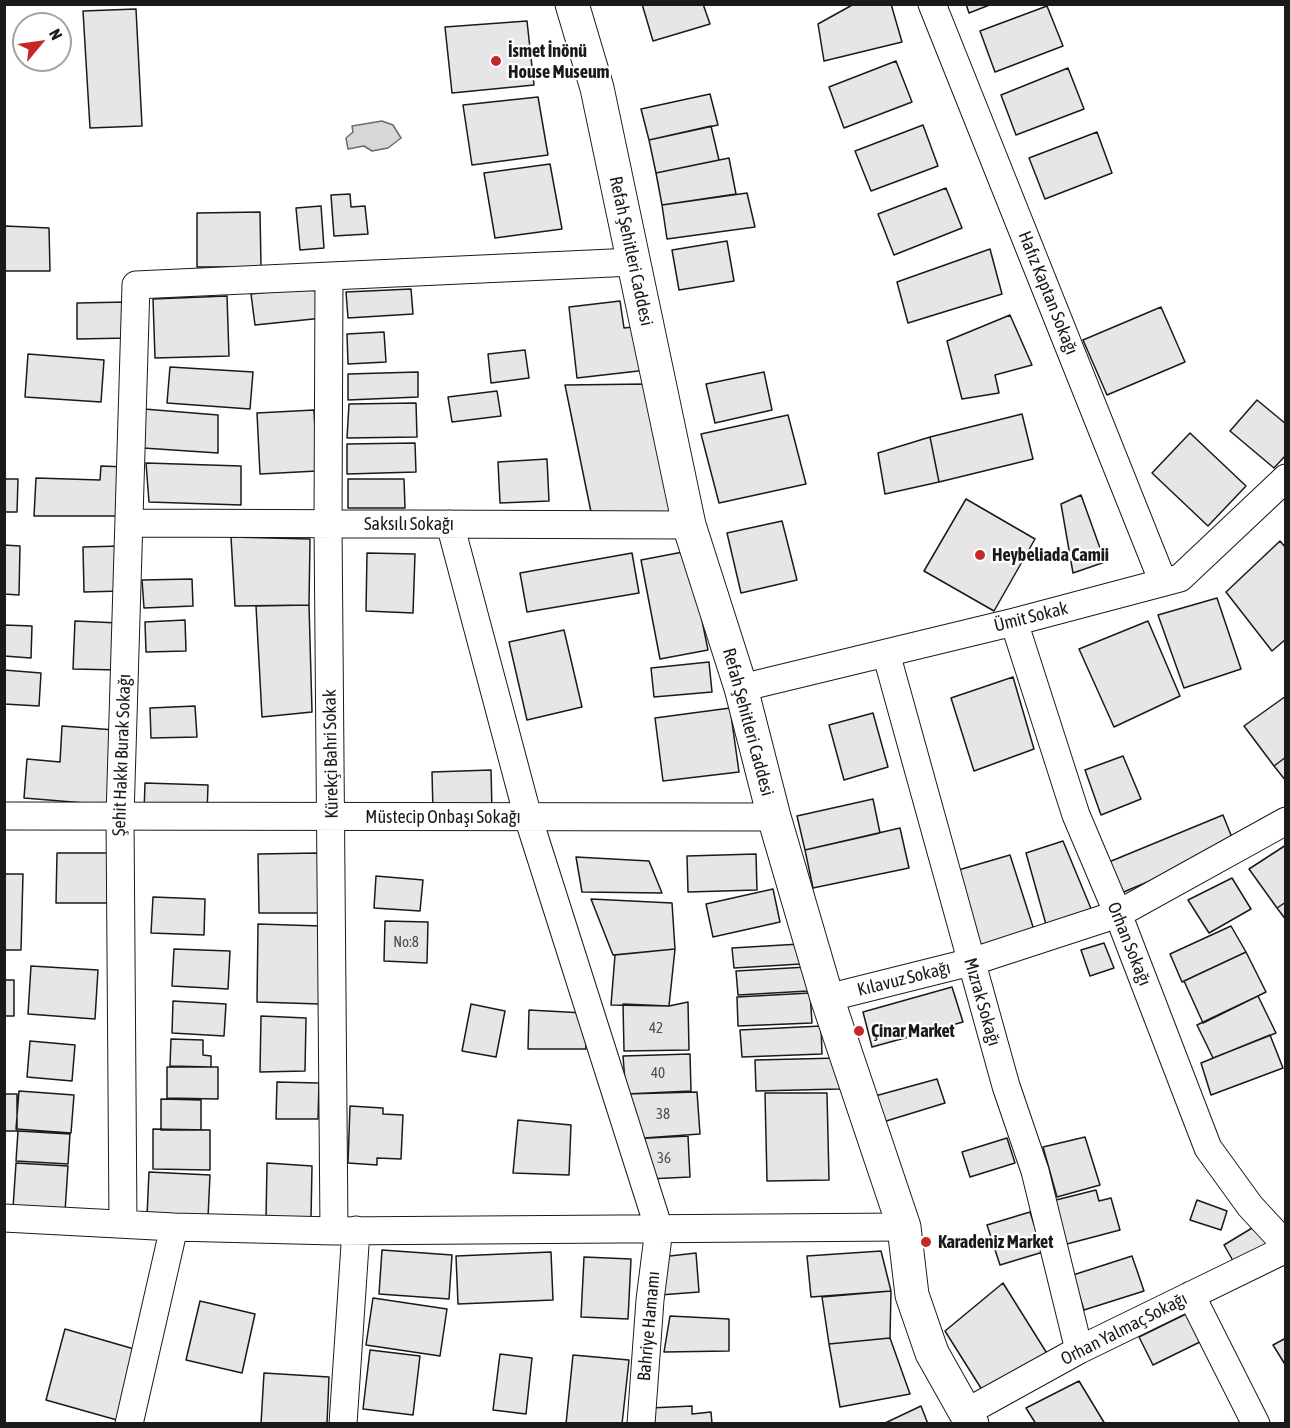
<!DOCTYPE html>
<html>
<head>
<meta charset="utf-8">
<style>
	body { margin:0 }
	#map { position:relative; width:1290px; height:1428px; overflow:hidden; background:#fff; font-family:"Asap Condensed",sans-serif }
	canvas { display:block }
	.frame { position:absolute; inset:0; border:6px solid #1a1a1a; pointer-events:none }
	.north { position:absolute; left:12px; top:12px; width:60px; height:60px; box-sizing:border-box; background:#fff; border:2px solid #a3a3a3; border-radius:50%; rotate:61deg; font-size:16px; font-weight:700; line-height:24px; text-align:center; color:#1a1a1a }
	.north::after { content:''; display:block; margin:auto; width:21px; height:27px; background:#c62828; clip-path:polygon(50% 0,100% 100%,50% 72%,0 100%) }
</style>
</head>
<body>
<div id="map">
<canvas width="1290" height="1428"></canvas>
<div class="frame"></div>
<div class="north">N</div>
</div>
<script>
const context = document.querySelector('canvas').getContext('2d');
context.lineJoin = 'round';
function fillPath(path, color) { context.fillStyle = color; context.fill(path, 'evenodd'); }
function strokePath(path, color, width, dash) { context.strokeStyle = color; context.lineWidth = width; context.lineCap = dash ? 'butt' : 'round'; context.setLineDash(dash || []); context.stroke(path); }
function write(font, color, halo, rows, align = 'center') {
  context.font = font + ' "Asap Condensed",sans-serif'; context.lineWidth = 4.5; context.setLineDash([]); context.textBaseline = 'middle'; context.strokeStyle = halo; context.fillStyle = color; for (const [text, x, y, turn = 0] of rows) {
    context.save(); context.translate(x, y); context.rotate((+turn || 0) * Math.PI / 180); context.textAlign = isNaN(turn) ? turn : align; if (halo) context.strokeText(text, 0, 0); context.fillText(text, 0, 0); context.restore();
  }
}
const water = new Path2D(`
	M382,121L393,125L401,138L388,148L372,151L364,146L348,149L346,138L353,132L352,126Z`);
fillPath(water, '#d7d7d7');
strokePath(water, '#6a6a6a', 1.5);
const building = new Path2D(`
	M642,4H703L710,24L653,41Z
	M854,4H891L902,42L824,61L818,24Z
	M966,4H992L969,13Z
	M1047,6L1063,46L995,72L980,31Z
	M136,9L142,126L90,128L83,11Z
	M527,21L534,85L452,93L445,27Z
	M896,61L912,102L844,128L829,87Z
	M1068,68L1084,109L1016,135L1001,95Z
	M710,94L718,125L649,140L641,109Z
	M538,97L548,155L472,165L463,105Z
	M923,125L938,166L871,191L855,151Z
	M711,126L719,160L656,173L649,140Z
	M1097,132L1112,173L1045,199L1029,158Z
	M729,158L736,194L662,205L656,173Z
	M550,164L562,229L495,238L484,173Z
	M946,188L962,228L894,255L878,214Z
	M747,193L755,227L667,239L662,205Z
	M350,194L351,207L365,206L368,234L334,236L331,195Z
	M321,206L324,248L300,250L296,208Z
	M260,212L261,267H197V213Z
	M5,226L49,228L50,271H5Z
	M727,241L734,281L679,290L672,250Z
	M990,249L1002,294L908,323L897,282Z
	M319,286L323,318L255,325L251,294Z
	M411,289L413,314L348,318L346,292Z
	M227,296L229,356L155,358L153,299Z
	M620,301L624,328L642,326L647,370L577,378L569,307Z
	M128,302L129,338L77,339V303Z
	M1161,307L1185,362L1107,395L1083,340Z
	M1010,315L1032,365L995,375L999,393L962,399L947,341Z
	M384,332L386,362L348,364L347,334Z
	M525,350L529,378L491,383L488,354Z
	M28,354L104,360L101,402L25,397Z
	M170,367L253,372L250,409L167,403Z
	M418,372V397L348,400V374Z
	M764,372L772,410L715,423L706,384Z
	M647,384L675,514L591,512L565,385Z
	M497,391L501,416L452,422L448,397Z
	M1257,400L1286,424V455L1274,468L1230,431Z
	M416,403L417,437L347,438L349,404Z
	M144,409L218,415V453L143,448Z
	M314,410L317,471L260,474L257,413Z
	M1022,414L1033,459L939,482L930,437Z
	M788,415L806,484L719,503L701,434Z
	M1190,433L1246,486L1208,526L1152,473Z
	M930,437L939,482L885,494L878,453Z
	M415,443L416,472L347,474V444Z
	M547,459L549,501L500,503L498,462Z
	M146,463L241,466V505L149,502Z
	M101,466L127,467L126,516H34L36,478L100,480Z
	M4,479H18L17,512H4Z
	M348,479H404L405,508H348Z
	M1081,495L1105,562L1073,573L1061,504Z
	M966,499L1035,539L994,611L924,571Z
	M782,521L797,580L741,593L727,533Z
	M231,537L310,539L309,605L235,606Z
	M1280,541L1286,548V639L1272,651L1226,592Z
	M4,545L20,546L19,595L4,594Z
	M121,546L122,591L84,592L83,547Z
	M688,551L708,650L660,659L641,560Z
	M367,553L415,554L413,613L366,611Z
	M632,553L639,593L527,612L520,573Z
	M192,579L193,606L144,608L142,580Z
	M1217,598L1241,669L1184,688L1158,615Z
	M309,605L312,712L262,717L256,606Z
	M185,620L186,651L146,652L145,622Z
	M75,621L119,623L118,670L73,669Z
	M1148,621L1180,696L1114,727L1079,649Z
	M4,625L32,626L31,658L4,656Z
	M564,630L582,707L527,720L509,642Z
	M709,662L712,692L654,697L651,668Z
	M4,670L41,673L39,706L4,704Z
	M1013,677L1034,749L974,771L951,698Z
	M1286,696V757L1274,766L1244,726Z
	M195,706L197,737L151,738L150,708Z
	M730,708L739,772L663,781L655,718Z
	M873,713L888,767L844,780L829,725Z
	M62,726L115,730L109,805L24,798L27,759L60,762Z
	M1123,756L1141,799L1101,815L1085,770Z
	M1286,757V781L1274,766Z
	M491,770L492,812L433,813L432,772Z
	M145,783L208,785L207,814L144,812Z
	M873,799L880,833L805,850L797,816Z
	M1223,815L1235,845L1119,894L1104,864Z
	M900,828L909,868L813,888L805,850Z
	M1063,841L1092,911L1047,928L1026,853Z
	M1286,845V902L1277,908L1249,869Z
	M57,853H111L110,903H56Z
	M319,853L320,913H259L258,854Z
	M756,854L757,890L688,892L687,856Z
	M1010,855L1034,930L978,947L955,871Z
	M576,857L649,861L662,893L582,892Z
	M4,874H23L21,950H4Z
	M376,876L423,880L420,911L374,908Z
	M1232,878L1251,909L1209,933L1188,900Z
	M773,889L780,922L713,937L706,904Z
	M153,897L205,899L204,935L151,933Z
	M591,899L672,903L675,949L613,955Z
	M1286,902V920L1277,908Z
	M385,921L428,922L427,963L384,961Z
	M258,924L321,926L320,1004L257,1002Z
	M1231,926L1246,952L1182,982L1170,954Z
	M1104,943L1114,968L1090,976L1081,950Z
	M800,944L801,964L734,968L732,948Z
	M174,949L230,951L228,989L172,986Z
	M675,949L669,1006L611,1005L615,955Z
	M1246,952L1266,992L1203,1023L1184,981Z
	M31,966L98,970L95,1019L28,1014Z
	M807,967L808,991L738,995L736,971Z
	M4,980H14V1016H4Z
	M952,987L963,1022L872,1047L863,1012Z
	M810,993L812,1023L738,1026L737,997Z
	M1258,996L1276,1033L1213,1058L1197,1025Z
	M173,1001L226,1004L224,1036L172,1033Z
	M688,1002L689,1050L624,1051L623,1004L669,1006Z
	M471,1004L505,1011L496,1057L462,1051Z
	M529,1010L584,1013L586,1049H528Z
	M261,1016L306,1018L305,1071L260,1072Z
	M821,1026L822,1054L742,1057L740,1030Z
	M1270,1035L1283,1068L1211,1095L1201,1063Z
	M171,1039L203,1040V1055L211,1056V1067L170,1066Z
	M30,1041L75,1045L72,1081L27,1077Z
	M690,1054L691,1091L626,1094L623,1056Z
	M839,1058L840,1089L756,1091L755,1060Z
	M167,1067H218V1099L167,1098Z
	M937,1079L945,1103L883,1122L875,1096Z
	M277,1082L319,1083L318,1119H276Z
	M19,1091L74,1095L71,1133L16,1129Z
	M697,1092L700,1134L630,1139L626,1094Z
	M765,1093H827L829,1180L767,1181Z
	M4,1094H17V1131H4Z
	M161,1099L201,1100V1130H161Z
	M350,1106L383,1108V1114L403,1115L401,1159L377,1158V1165L348,1163Z
	M518,1120L571,1125L569,1175L513,1173Z
	M153,1129L210,1130V1170L153,1169Z
	M18,1131L70,1134L68,1164L16,1161Z
	M688,1136L690,1177L648,1179L630,1139Z
	M1085,1137L1100,1185L1057,1197L1043,1147Z
	M1007,1138L1015,1163L970,1177L962,1152Z
	M16,1163L68,1166L65,1212L13,1208Z
	M267,1163L312,1166L311,1219H266Z
	M149,1172L210,1175L208,1218L147,1216Z
	M1096,1190L1099,1201L1111,1198L1120,1230L1063,1245L1052,1201Z
	M1197,1200L1227,1211L1221,1230L1190,1220Z
	M1030,1212L1043,1252L1000,1265L987,1225Z
	M1257,1225L1270,1246L1236,1266L1224,1245Z
	M382,1250L452,1255L449,1299L379,1294Z
	M881,1251L891,1291L811,1297L807,1256Z
	M551,1252L553,1300L458,1304L456,1256Z
	M696,1253L699,1292L660,1295L661,1257Z
	M1132,1256L1144,1291L1084,1310L1073,1275Z
	M584,1257L631,1259L628,1319L581,1317Z
	M1003,1283L1048,1355L984,1393L945,1331Z
	M891,1291L890,1338L829,1344L822,1297Z
	M373,1298L447,1309L440,1356L366,1345Z
	M200,1301L255,1314L242,1373L186,1360Z
	M1190,1312L1204,1340L1153,1365L1139,1337Z
	M670,1316L729,1319V1351L664,1352Z
	M65,1329L141,1351L124,1422L46,1400Z
	M890,1338L910,1394L840,1407L829,1344Z
	M1286,1338V1366L1273,1345Z
	M370,1350L420,1356L413,1415L363,1409Z
	M500,1354L532,1358L526,1414L493,1410Z
	M573,1355L629,1360L622,1424H566Z
	M264,1373L329,1377L327,1424H261Z
	M1079,1381L1105,1424H1036L1026,1408Z
	M692,1406V1414L711,1412L712,1424H651L650,1408Z
	M921,1406L928,1424H883Z`);
fillPath(building, '#e6e6e6');
strokePath(building, '#1a1a1a', 1.5);
const minor = new Path2D(`
	M932,4L1163,582
	M329,277L328,524L334,1231
	M130,523L689,525
	M450,524L528,817L659,1229L650,1300L641,1424
	M1014,622L1076,815L1118,914L1208,1148L1250,1206L1286,1245
	M886,653L1006,1086L1035,1171L1079,1350
	M741,688L1014,622L1180,578L1286,478
	M4,816L774,817
	M827,998L971,962L1118,914L1286,821
	M4,1218L174,1227L334,1231L904,1227
	M123,1224L120,817L136,285L633,262
	M1191,1295L1256,1424
	M965,1413L1079,1350L1286,1249
	M129,1424L174,1227
	M343,1424L356,1230`);
const tertiary = new Path2D(`
	M572,4L597,88L689,525L741,688L774,817L827,998L904,1227L912,1295L932,1353L972,1424`);
strokePath(minor, '#1a1a1a', 29);
strokePath(tertiary, '#1a1a1a', 35);
strokePath(minor, '#fff', 27);
strokePath(tertiary, '#fff', 33);
for (const [x, y, r, color] of [
	[496,61,6,"#c62828"],
	[980,555,6,"#c62828"],
	[859,1031,6,"#c62828"],
	[926,1242,6,"#c62828"]
]) { const dot = new Path2D(); dot.arc(x, y, r, 0, 2 * Math.PI); context.fillStyle = color; context.fill(dot); strokePath(dot, '#fff', 2); }
write('15px', '#4d4d4d', null, [
	["No:8",406,942],
	["42",656,1028],
	["40",658,1073],
	["38",663,1114],
	["36",664,1158]
]);
write('bold 18px', '#1a1a1a', '#fff', [
	["İsmet İnönü",508,51],
	["House Museum",508,72],
	["Heybeliada Camii",992,555],
	["Çinar Market",871,1031],
	["Karadeniz Market",938,1242]
], 'left');
write('18px', '#1a1a1a', '#fff', [
	["Refah Şehitleri Caddesi",631,251,78],
	["Hafız Kaptan Sokağı",1048,293,68],
	["Saksılı Sokağı",409,524],
	["Ümit Sokak",1031,617,-14],
	["Refah Şehitleri Caddesi",748,722,75],
	["Kürekçi Bahri Sokak",331,754,-91],
	["Şehit Hakkı Burak Sokağı",122,755,-88],
	["Müstecip Onbaşı Sokağı",443,817],
	["Orhan Sokağı",1129,944,68],
	["Kılavuz Sokağı",904,979,-14],
	["Mızrak Sokağı",982,1002,74],
	["Bahriye Hamamı",649,1326,-85],
	["Orhan Yalmaç Sokağı",1124,1329,-27]
]);
</script>
</body>
</html>
